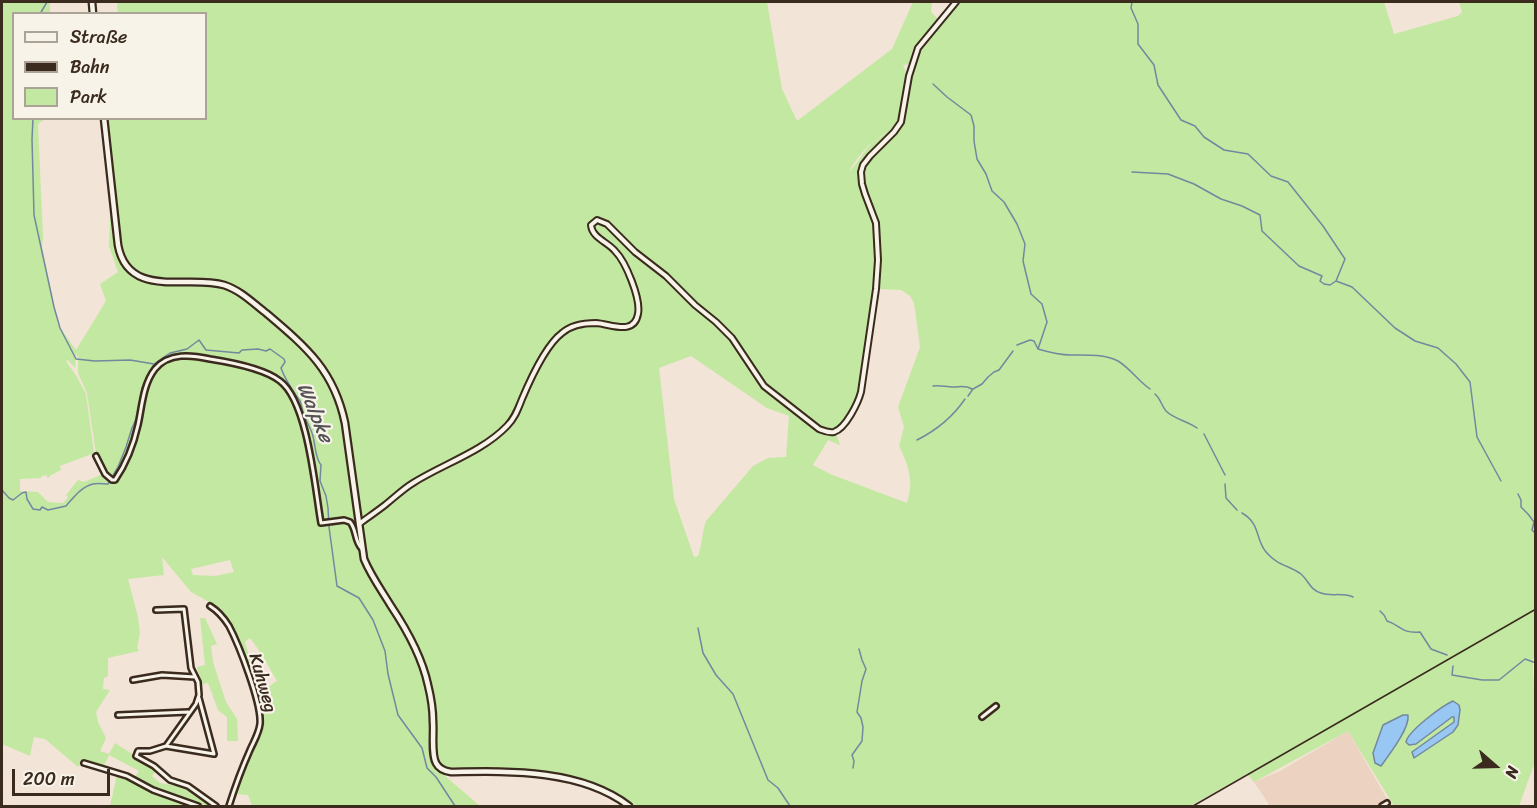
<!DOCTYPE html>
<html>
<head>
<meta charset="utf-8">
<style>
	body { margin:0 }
	#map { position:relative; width:1537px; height:808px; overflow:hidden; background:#f2e4d6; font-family:Sriracha,sans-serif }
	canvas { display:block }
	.frame { position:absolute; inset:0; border:3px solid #3b2a1e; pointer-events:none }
	.legend { position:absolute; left:12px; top:12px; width:195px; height:108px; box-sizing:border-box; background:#f7f3e8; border:2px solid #aca397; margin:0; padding:8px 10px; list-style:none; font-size:18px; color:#3b2a1e }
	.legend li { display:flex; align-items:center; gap:12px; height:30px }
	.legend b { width:30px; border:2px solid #aca397 }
	.north { position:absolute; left:1465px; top:736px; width:60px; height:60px; -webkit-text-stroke:4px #f7f3e8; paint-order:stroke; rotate:110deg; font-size:16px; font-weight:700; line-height:24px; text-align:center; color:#3b2a1e }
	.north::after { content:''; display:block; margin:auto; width:21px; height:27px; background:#3b2a1e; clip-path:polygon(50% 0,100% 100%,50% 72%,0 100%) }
	.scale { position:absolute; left:12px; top:769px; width:98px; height:27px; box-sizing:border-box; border:3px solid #3b2a1e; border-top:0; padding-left:8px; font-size:18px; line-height:21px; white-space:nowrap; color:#3b2a1e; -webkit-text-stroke:4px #f7f3e8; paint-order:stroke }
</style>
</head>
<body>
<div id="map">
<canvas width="1537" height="808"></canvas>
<div class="frame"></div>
<ul class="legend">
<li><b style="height:8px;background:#f7f3e8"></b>Straße</li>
<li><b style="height:8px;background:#3b2a1e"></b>Bahn</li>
<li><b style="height:16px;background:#c3e8a2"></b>Park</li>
</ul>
<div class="north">N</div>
<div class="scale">200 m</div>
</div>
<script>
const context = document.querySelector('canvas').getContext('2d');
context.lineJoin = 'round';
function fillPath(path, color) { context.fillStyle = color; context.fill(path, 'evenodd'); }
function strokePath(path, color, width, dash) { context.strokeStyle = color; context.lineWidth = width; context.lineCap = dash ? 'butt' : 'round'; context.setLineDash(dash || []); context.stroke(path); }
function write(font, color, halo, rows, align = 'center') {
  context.font = font + ' Sriracha,sans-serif'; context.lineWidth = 4.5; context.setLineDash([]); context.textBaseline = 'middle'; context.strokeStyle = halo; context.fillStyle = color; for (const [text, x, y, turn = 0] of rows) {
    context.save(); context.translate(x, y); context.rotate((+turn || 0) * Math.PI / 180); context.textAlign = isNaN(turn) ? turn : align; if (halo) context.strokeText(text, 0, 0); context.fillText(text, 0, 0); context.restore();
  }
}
fillPath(new Path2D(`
	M1348,731L1391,806H1270L1254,782L1280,771Z`), '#ecd2c1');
fillPath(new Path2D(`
	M2,2H50V13L14,14V118L45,119L38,124L43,237L42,247L58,325L76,350L106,301L100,284L118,272L109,246L111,200L103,119L206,118V14L118,13L117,7L118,2H767L782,89L797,121L892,49L913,2H932L931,12L940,21L913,49L909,64L903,65C909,77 906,79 903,92C902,103 901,115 895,124C890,132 883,134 877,139C865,147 856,160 849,171C858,164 862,153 870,145C882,134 893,133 900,116L915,53L958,2H1384L1394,34L1458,16L1462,12L1459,2H1535L1536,653L1533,659V675L1536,699L1535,762L1519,806H1394L1348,731L1254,782L1247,774L1190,806H625C571,770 507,774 444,775L480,806H252L248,795L235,794L260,735L263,726V718L260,703L238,639L227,618L220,608L191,592L162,557L164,575L128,579L138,617L140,633L137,648L139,651L108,658V676L104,678L103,689L110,690L96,712L98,722L106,738L100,751L109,754L115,743L157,770L152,776L160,783L177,786L179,784L186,786L214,806H201L153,789L134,779L139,771L109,755L103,768L84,761L78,767L45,739L34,737L30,756L2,744ZM879,289L901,290L910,296L914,303L920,347L898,407L904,427L899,446C909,466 914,482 907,503L830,474L813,465L828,440L840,445L836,433L855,411L862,394L869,336ZM76,353L78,360V373L87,393L96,454L100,466L115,481L110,482L103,474L84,482L78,480L66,495L68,497L63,503L48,502L38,492L20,491V479L41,478L42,476L46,475L48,478L51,475L61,470L60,466L94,453L86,394L77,377L66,361L68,360L75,368ZM691,356L767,408L789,416L786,457L768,458L753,466L706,521C702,532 702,545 698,556L694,557L674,499L659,368ZM230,560L234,572L215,576L193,575L191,569ZM250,638L261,653L277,681L268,687L266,691C255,677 250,660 245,642Z
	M200,618H205L217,644L211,646L213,662L226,702L237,719L238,741H227V717L218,710L208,683L202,684L197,667L205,665Z
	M117,775C131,780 143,789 157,794C169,798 182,801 194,806H110Z`), '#c3e8a2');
const water = new Path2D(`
	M1453,701L1459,705L1460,710L1458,725L1453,732L1414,758L1412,752L1454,722V717H1452L1416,744L1409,745L1406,742C1408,731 1442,706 1453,701Z
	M1403,715H1408C1410,728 1389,755 1381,766L1375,763L1373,753L1383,725Z`);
fillPath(water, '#98c7f3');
strokePath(water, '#73889e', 1.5);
strokePath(new Path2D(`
	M1132,2L1131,8L1138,24V44L1154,65L1158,85L1181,120L1195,126L1204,137L1224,150L1248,154L1271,176L1288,182L1323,226L1345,259L1336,281L1352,287L1395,328L1415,341L1438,348L1456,364L1470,382L1477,437L1501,481
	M40,14L47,2
	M933,84L947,97L971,115L974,126V141L977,159L986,174L992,191L1004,202L1017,224L1025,244L1023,261L1031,294L1042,304L1047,322L1038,349C1048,352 1060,355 1071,355C1085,355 1104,354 1118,361C1131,369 1138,381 1150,389
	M33,118L32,139L34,215L54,307L60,328L76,359L95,361L130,360L154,364
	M1132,172L1168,174L1194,184L1221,199L1242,206L1260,215L1262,231L1299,266L1322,276L1320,281L1324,284L1330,285L1336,281
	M1017,345L1030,340L1034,341L1038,349
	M933,386C940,385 946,387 953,387C961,387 965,385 972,389
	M1155,394C1161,399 1161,405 1166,411C1174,419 1187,421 1197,428
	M968,396L973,389L982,384L988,377L994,372L999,370L1013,351
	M1204,434L1225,475
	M917,440C937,430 952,418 965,399
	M1225,484L1226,498L1237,510
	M2,490L9,498L13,500L22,493L26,492L27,499L33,509L40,510L42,507L48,510L66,506C74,497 81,487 93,484C98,483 103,484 108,484L118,467L126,447L132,428L138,415L142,388L154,364L170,353L187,349L199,340L206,350L239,353L242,350L258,349L266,351L270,349L284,359L285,362L281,368C285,380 293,391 300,401C302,406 302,411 304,415C306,421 310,427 312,433C316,444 314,456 321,465L320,481L326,496L328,508L329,527L337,586L359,598L373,620L385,651L388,674L398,715L422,748L427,768L436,777L455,806
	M1518,494L1521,500V507L1528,514L1534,522L1532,530L1536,534
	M1242,513C1261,524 1255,539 1266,552C1278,566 1289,565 1301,574C1309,581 1310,590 1321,593C1332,597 1340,592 1353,597
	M1380,611L1384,615L1387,621C1401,625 1401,634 1420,632L1431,649L1447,655
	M698,628L703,653L716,675L733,694L768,780L778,788L790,806
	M1453,666L1452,675L1482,680H1499L1525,659L1536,663
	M853,768L854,761L852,755L862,741L863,727L861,718L857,712L862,681L866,669L862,660L859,649`), '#73889e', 1.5);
const minor = new Path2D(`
	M96,456L105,474L112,480H115C126,464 134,443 138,425C142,407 143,384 155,369C169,352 192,355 210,359C229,362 265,369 280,381C308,402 315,489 321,523L344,520L350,522C357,530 354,541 362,549
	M210,606C218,611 224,618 229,626C239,645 262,704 260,724C259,733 254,741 250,750C242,768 235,787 229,806
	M156,610L184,609L191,668L198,682L199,695L196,704L166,746L150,751H138L136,756L154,766L170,780L188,786L216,806
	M133,680L162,675L195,677
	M118,715L188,712
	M982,717L996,706
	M166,746L214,754L199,698
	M84,763L127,776L153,790L198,806
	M1382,806L1387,803`);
const tertiary = new Path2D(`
	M359,524C367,518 376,512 385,505C394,498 403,489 413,483C443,464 482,452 507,426C515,418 518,409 522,399C530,380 546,345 562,333C571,325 584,323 596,323C611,324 634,336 638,314C641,299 626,262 615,251C608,242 592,238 591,225L597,220L607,224L635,252L666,276L695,305L716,322L732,338L764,386L819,429C824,431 828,433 834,432C846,428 858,403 861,392L876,289L878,260L876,223L865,194L862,184L861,172L863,165L870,156L894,132L901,122L909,76L918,48L956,2`);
const secondary = new Path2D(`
	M92,2L93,14
	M104,118L118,245C128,300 189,274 224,285C240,290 253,303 266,313C306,347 334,370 345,423L364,559C371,576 382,591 391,606C407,630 422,657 428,685C431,697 433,709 433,722C434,733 431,754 436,763C439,769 444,771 451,772C509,771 581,769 629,806`);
strokePath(minor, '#3b2a1e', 8);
strokePath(tertiary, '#3b2a1e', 8);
strokePath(secondary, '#3b2a1e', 9);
strokePath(minor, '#f7f3e8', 3);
strokePath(tertiary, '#f7f3e8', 4);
strokePath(secondary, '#f7f3e8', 4.5);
strokePath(new Path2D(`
	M1193,806L1536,609`), '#3b2a1e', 1.5);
write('18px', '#3b2a1e', '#f7f3e8', [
	["Kuhweg",262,683,74]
]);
write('italic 20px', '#525153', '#f7f3e8', [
	["Walpke",314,413,67]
]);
</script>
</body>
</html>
